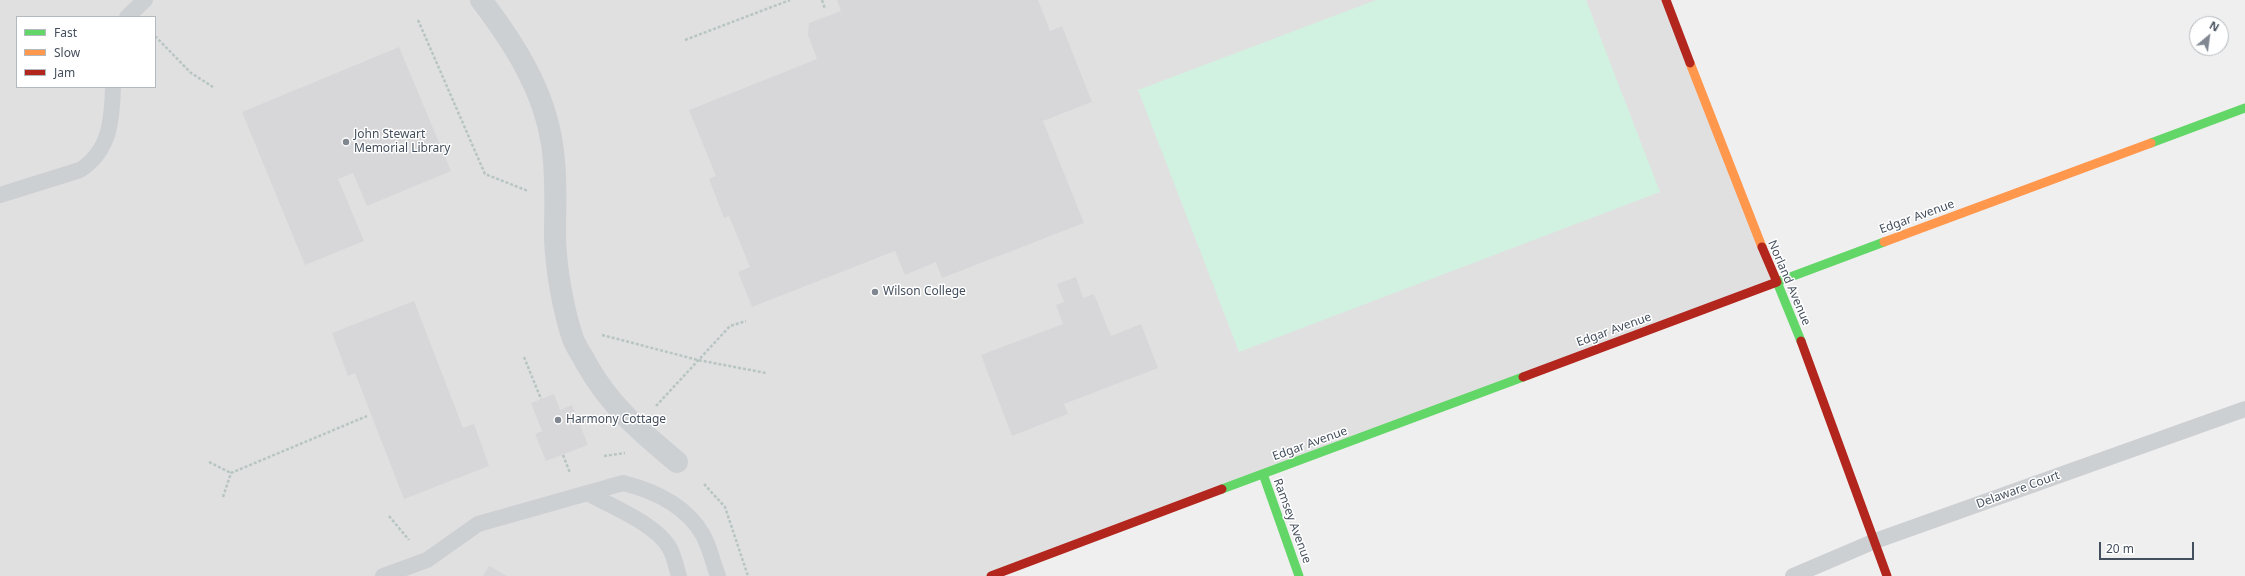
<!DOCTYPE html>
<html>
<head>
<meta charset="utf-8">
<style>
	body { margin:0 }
	#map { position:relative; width:2245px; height:576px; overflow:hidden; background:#f0efef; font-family:"Noto Sans",sans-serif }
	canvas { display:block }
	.legend { position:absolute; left:16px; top:16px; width:140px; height:72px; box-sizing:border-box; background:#fff; border:1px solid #b4b9be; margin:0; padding:5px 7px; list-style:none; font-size:12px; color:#444f5d }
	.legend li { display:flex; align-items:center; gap:8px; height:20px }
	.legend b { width:20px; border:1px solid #b4b9be }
	.north { position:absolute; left:2189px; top:16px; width:40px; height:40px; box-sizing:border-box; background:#fff; border:1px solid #b4b9be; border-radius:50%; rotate:29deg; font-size:11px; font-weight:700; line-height:16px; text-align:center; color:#444f5d }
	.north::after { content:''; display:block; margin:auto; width:14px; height:18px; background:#808790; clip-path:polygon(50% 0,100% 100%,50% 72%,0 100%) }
	.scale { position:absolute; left:2099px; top:542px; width:95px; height:18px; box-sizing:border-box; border:2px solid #444f5d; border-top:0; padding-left:5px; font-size:12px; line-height:14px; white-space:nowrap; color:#444f5d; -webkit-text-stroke:3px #fff; paint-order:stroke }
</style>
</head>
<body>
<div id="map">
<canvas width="2245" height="576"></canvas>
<ul class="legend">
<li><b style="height:5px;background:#63d668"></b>Fast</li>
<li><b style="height:5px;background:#ff974d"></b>Slow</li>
<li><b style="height:5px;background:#b3261e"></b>Jam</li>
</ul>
<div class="north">N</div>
<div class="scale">20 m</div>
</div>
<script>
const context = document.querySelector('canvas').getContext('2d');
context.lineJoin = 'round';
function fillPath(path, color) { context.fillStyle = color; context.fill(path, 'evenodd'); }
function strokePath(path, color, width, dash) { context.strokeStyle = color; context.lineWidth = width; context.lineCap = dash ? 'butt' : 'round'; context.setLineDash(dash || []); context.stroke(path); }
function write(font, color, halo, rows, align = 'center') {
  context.font = font + ' "Noto Sans",sans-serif'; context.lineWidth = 3; context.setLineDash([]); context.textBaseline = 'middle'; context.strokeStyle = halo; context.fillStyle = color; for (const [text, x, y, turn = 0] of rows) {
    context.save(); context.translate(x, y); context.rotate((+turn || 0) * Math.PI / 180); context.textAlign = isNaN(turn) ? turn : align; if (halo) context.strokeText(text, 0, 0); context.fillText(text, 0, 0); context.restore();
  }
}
fillPath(new Path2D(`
	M0,0H1666L1777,282L991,576H0ZM17,17H155V87H17Z`), '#e1e0e1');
fillPath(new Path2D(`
	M1376,0H1586L1660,192L1239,352L1138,90Z`), '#d1f1e1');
fillPath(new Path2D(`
	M837,0H1038L1050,31L1062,26L1092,102L1043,121L1084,223L942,278L936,262L905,275L895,251L752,307L738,272L750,267L729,216L724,218L709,179L716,176L689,110L817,59L808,35L809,23L841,11Z
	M399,47L451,171L367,206L353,173L338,179L364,241L305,265L242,112Z
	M1076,277L1083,298L1094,294L1111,336L1141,324L1158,368L1064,404L1068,414L1012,436L981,355L1063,324L1056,305L1064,302L1057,284Z
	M414,301L463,428L474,424L489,466L404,499L355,373L348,376L332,333Z
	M554,394L560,410L572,405L588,445L546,461L535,434L542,431L531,403Z
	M489,566L507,576H483Z`), '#d7d7d9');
strokePath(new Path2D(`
	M822,0L825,9
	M418,20L485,174L528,191
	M155,36L191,73L213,87
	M685,40L790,0
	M602,335L698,360L766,373
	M524,357L541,399
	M656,406L730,326L746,321
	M563,455L570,473
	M604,456L625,453
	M209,462L231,473
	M704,484L725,507L748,576
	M223,497L231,473L367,416
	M389,516L409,540`), '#b7c5c3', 2.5, [3, 2]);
strokePath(new Path2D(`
	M127,17L145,0
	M0,195L80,170C110,151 112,120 113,87
	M587,493C611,506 654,523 669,547C674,555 676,567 679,576
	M383,576L427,560L478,524L623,483C655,491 686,505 703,535C710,548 713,563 718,576
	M1793,576L1875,541L2245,409`), '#cdd0d3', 16);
strokePath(new Path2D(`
	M481,0C514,43 544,90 552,144C557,175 555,207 555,238C556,269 563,309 573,339C576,347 582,355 586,363C610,406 640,431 677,462`), '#cdd0d3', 22);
strokePath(new Path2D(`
	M2151,143L2245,108
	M1801,341L1777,282L1884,242
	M1263,474L1299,576
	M1222,489L1523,377`), '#63d668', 9);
strokePath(new Path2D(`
	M1690,63L1762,247
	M1884,242L2151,143`), '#ff974d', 9);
strokePath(new Path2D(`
	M1666,0L1690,63
	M1801,341L1887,576
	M1523,377L1777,282L1762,247
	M991,576L1222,489`), '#b3261e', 9);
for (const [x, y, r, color] of [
	[346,142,4,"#808790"],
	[875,292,4,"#808790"],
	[558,420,4,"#808790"]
]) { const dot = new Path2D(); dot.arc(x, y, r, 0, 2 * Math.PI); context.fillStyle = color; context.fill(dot); strokePath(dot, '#fff', 1.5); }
write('12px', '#444f5d', '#fff', [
	["John Stewart",354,135],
	["Memorial Library",354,149],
	["Wilson College",883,292],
	["Harmony Cottage",566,420]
], 'left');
write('12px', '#444f5d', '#fff', [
	["Edgar Avenue",1917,217,-20],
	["Norland Avenue",1789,283,67],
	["Edgar Avenue",1614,330,-20],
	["Edgar Avenue",1310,444,-20],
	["Delaware Court",2018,490,-20],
	["Ramsey Avenue",1292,521,70]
]);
</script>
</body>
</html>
